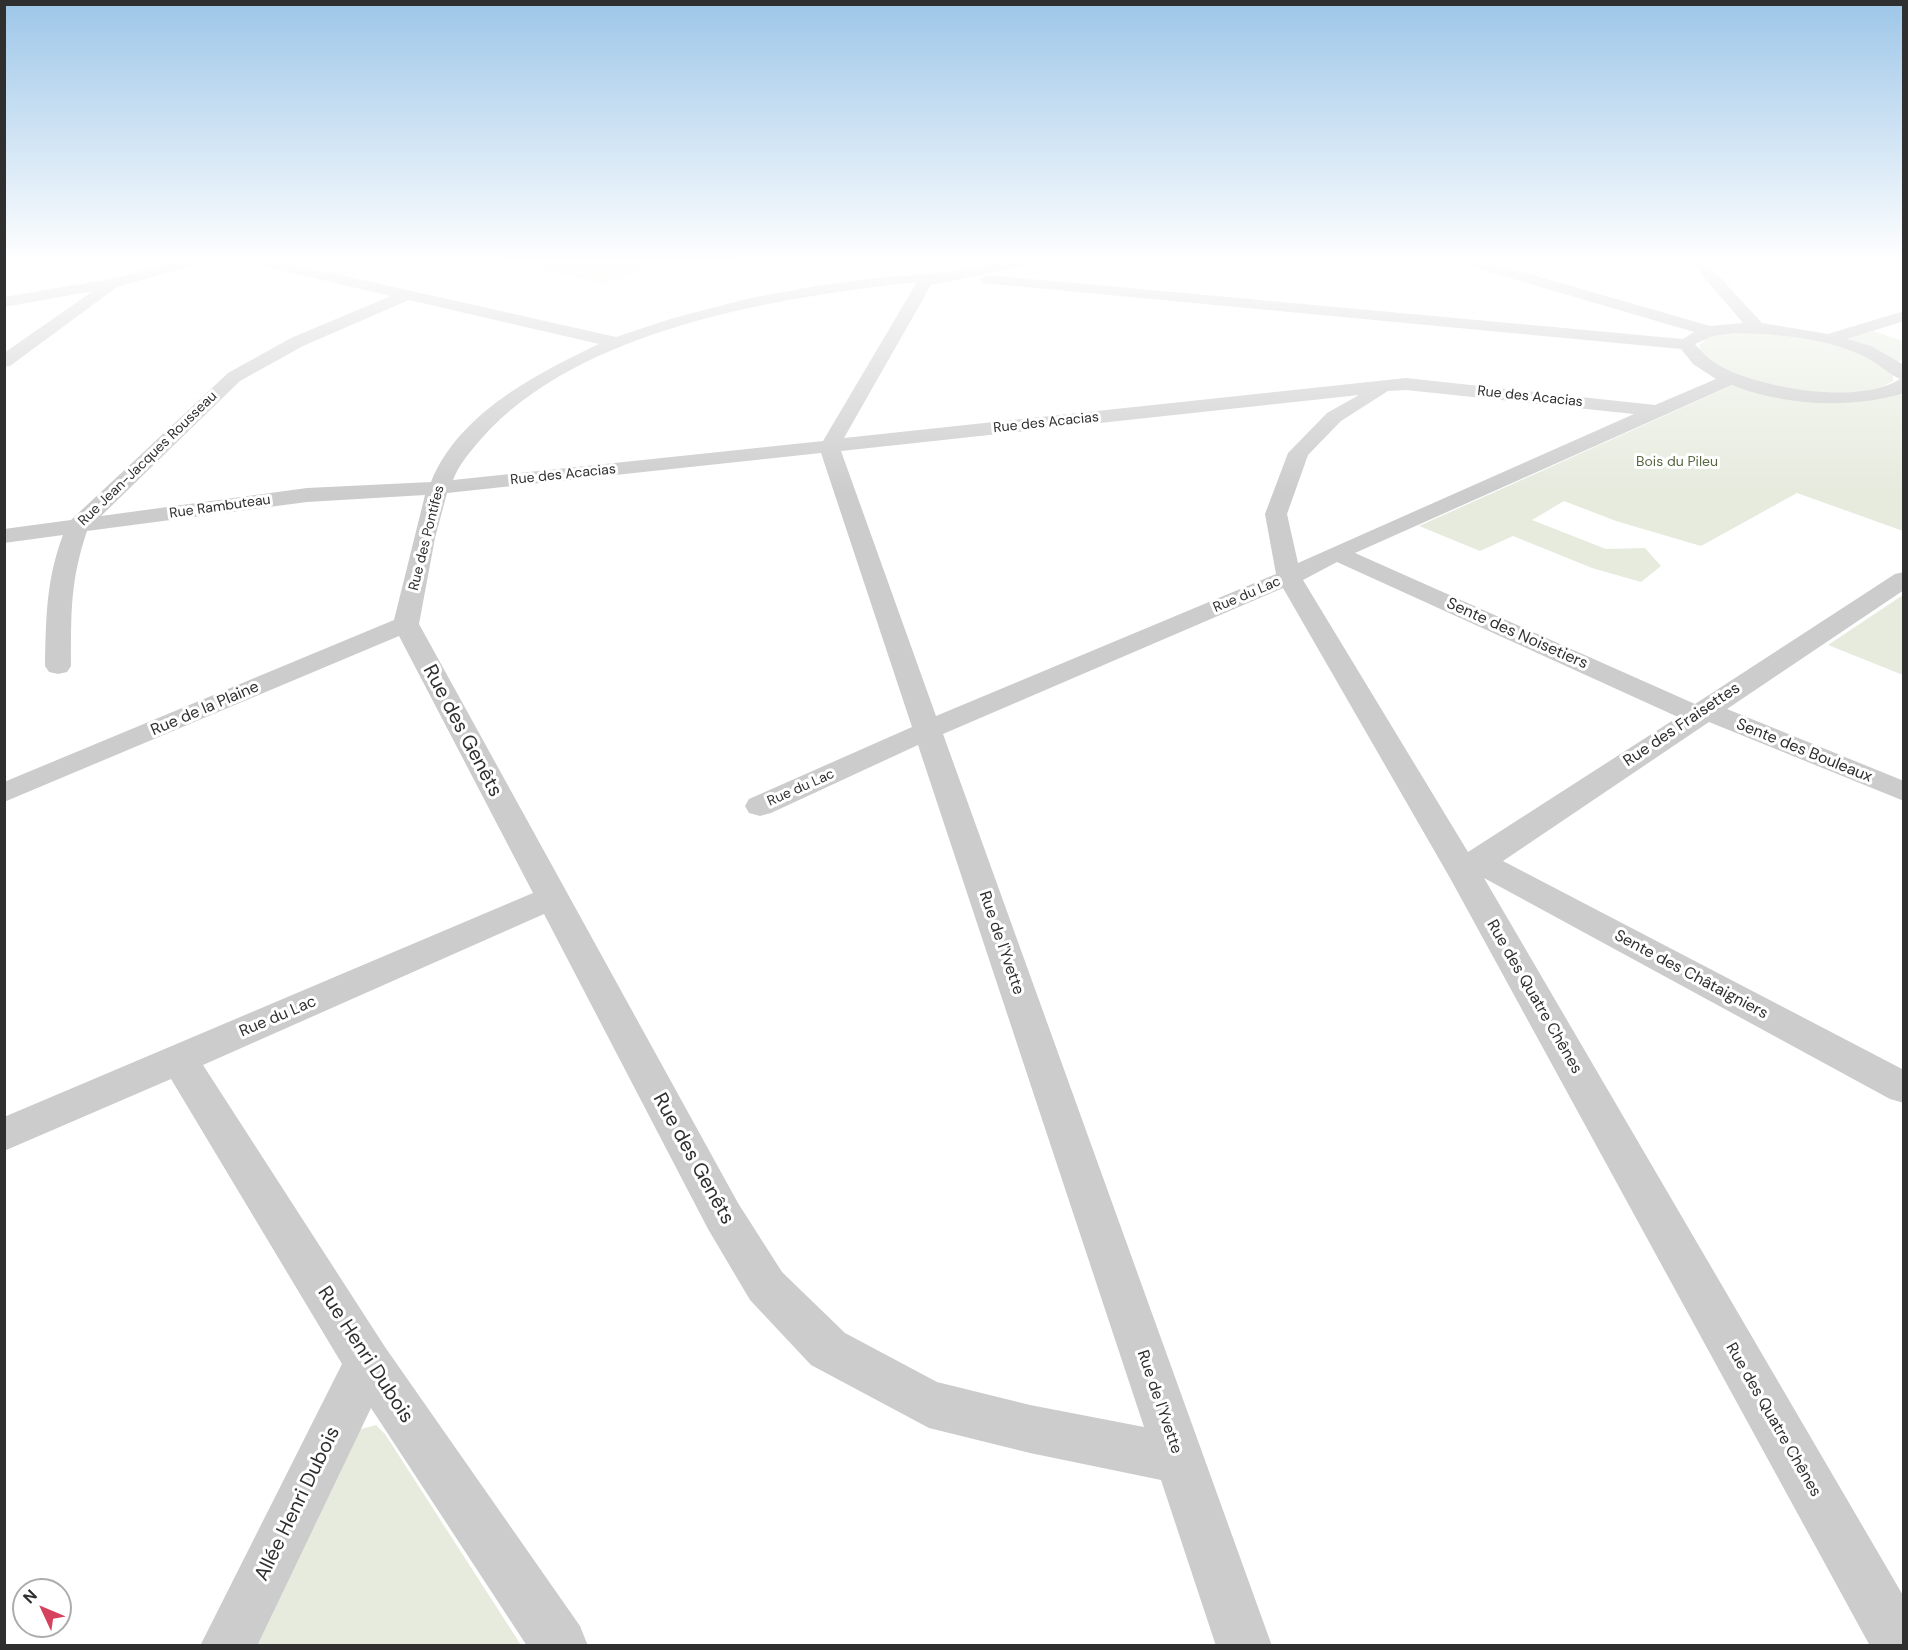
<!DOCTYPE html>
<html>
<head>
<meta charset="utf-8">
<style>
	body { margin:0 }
	#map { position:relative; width:1908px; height:1650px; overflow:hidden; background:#fff; font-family:"DM Sans",sans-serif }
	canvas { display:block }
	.frame { position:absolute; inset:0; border:6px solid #2f2f2f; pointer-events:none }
	.north { position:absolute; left:12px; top:1578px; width:60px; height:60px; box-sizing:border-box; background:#fff; border:2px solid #acacac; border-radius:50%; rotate:314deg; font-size:16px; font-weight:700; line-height:24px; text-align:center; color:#2f2f2f }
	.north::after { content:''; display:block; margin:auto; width:21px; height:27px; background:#d6415d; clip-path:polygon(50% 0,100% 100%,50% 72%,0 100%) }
</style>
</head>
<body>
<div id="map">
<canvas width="1908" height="1650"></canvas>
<div class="frame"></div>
<div class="north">N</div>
</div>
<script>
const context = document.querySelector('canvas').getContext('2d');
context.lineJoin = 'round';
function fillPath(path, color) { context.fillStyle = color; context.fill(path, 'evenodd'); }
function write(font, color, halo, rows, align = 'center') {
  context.font = font + ' "DM Sans",sans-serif'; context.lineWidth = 6; context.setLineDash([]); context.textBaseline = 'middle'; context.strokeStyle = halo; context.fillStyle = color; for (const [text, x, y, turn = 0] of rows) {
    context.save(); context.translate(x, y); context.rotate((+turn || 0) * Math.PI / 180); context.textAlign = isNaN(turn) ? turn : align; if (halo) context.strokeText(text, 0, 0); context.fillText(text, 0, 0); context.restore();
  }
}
fillPath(new Path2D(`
	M503,262H746L639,272L604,283Z
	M1873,331L1903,341V360L1894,362L1842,341Z
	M1730,332L1790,333L1866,352L1893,371V381C1859,404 1782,392 1744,379C1730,374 1716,365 1703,358L1699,345L1709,337Z
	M1733,385L1814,400L1903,392V531L1797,493L1701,546L1616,521L1564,501L1532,520L1606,549L1645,548L1661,566L1641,582L1592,568L1513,536L1480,551L1419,526Z
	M1903,595V675L1828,645Z
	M376,1425L385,1434L521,1645L250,1646L358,1430Z`), '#e6ebde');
fillPath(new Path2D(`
	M171,262H196L194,265L117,287L10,366L4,367V353L93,291L4,307V297L116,278Z
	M255,262H283L616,337L670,319L746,299L816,286L883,277L948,272L999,262H1032L1025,266L931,285L844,438L1406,378L1655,405L1716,379L1693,364L1681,349L983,283L980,280L983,277L988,275L1683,339L1694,332L1466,265L1464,262H1488L1710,326L1743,323L1691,262H1706L1762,323L1828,334L1904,311V321L1847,339L1871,346L1904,365V393C1851,409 1784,406 1732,385L1355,553L1695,704L1895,574L1904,572V590L1727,709L1904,781V801L1709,722L1503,861L1904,1070V1103L1890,1099L1484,878L1904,1597V1646H1870L1450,878L1283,588L943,734L1272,1646H1216L1161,1480L1030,1453L929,1428L811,1365L750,1300L708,1229L544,914L203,1065L385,1347L580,1626L588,1646H527L371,1408L257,1646H200L342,1364L171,1079L4,1151V1117L533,893L399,636L4,802V782L394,620L425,495L307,502L87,531C70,581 71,615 71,666L67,672L58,674L49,672L45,666C46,618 46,580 63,535L4,543V529L71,520L228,373L291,338L391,296L262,266ZM917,282L823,441L453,480C459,464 470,452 481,439C578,329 777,297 917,282ZM409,300L599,344C536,374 459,413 431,482L307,488L101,516L240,381L303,346ZM1734,333C1777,334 1822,337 1861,355C1877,362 1887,373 1900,379C1860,405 1769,389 1728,370C1714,364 1704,355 1695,344L1713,336ZM1406,390L1634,414L1298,563L1287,514L1308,455L1341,421L1388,391ZM1359,395L1327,413L1288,453L1265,514L1276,574L936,716L841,451ZM821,453L912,727L749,799L745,806L749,813L760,816L771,813L918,745L1144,1427L1030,1405L937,1382L845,1333L782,1272L738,1203L419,624L435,538L447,493ZM1337,562L1678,717L1468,852L1303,580Z`), '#ccc');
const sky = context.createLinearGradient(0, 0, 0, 493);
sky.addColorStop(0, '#9dc6e8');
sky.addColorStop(0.53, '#fff');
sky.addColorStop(1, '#ffffff00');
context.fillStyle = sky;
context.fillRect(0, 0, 1908, 493);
write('14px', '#2f2f2f', '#fff', [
	["Rue des Acacias",1530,397,6],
	["Rue des Acacias",1046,423,-6],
	["Rue Jean-Jacques Rousseau",148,459,-44],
	["Rue des Acacias",563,475,-6],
	["Rue Rambuteau",220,507,-8],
	["Rue des Pontifes",427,538,-76],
	["Rue du Lac",1247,595,-23],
	["Rue du Lac",801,788,-24]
]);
write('14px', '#576740', '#fff', [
	["Bois du Pileu",1677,462]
]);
write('16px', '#2f2f2f', '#fff', [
	["Sente des Noisetiers",1517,634,24],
	["Rue de la Plaine",205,709,-23],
	["Rue des Fraisettes",1682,725,-34],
	["Sente des Bouleaux",1804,751,22],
	["Rue de l'Yvette",1001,943,71],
	["Sente des Châtaigniers",1691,975,28],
	["Rue des Quatre Chênes",1534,997,60],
	["Rue du Lac",278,1017,-23],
	["Rue de l'Yvette",1159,1402,71],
	["Rue des Quatre Chênes",1773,1420,60]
]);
write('20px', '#2f2f2f', '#fff', [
	["Rue des Genêts",462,731,62],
	["Rue des Genêts",693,1159,61],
	["Rue Henri Dubois",365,1355,57],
	["Allée Henri Dubois",298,1504,-64]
]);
</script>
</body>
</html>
